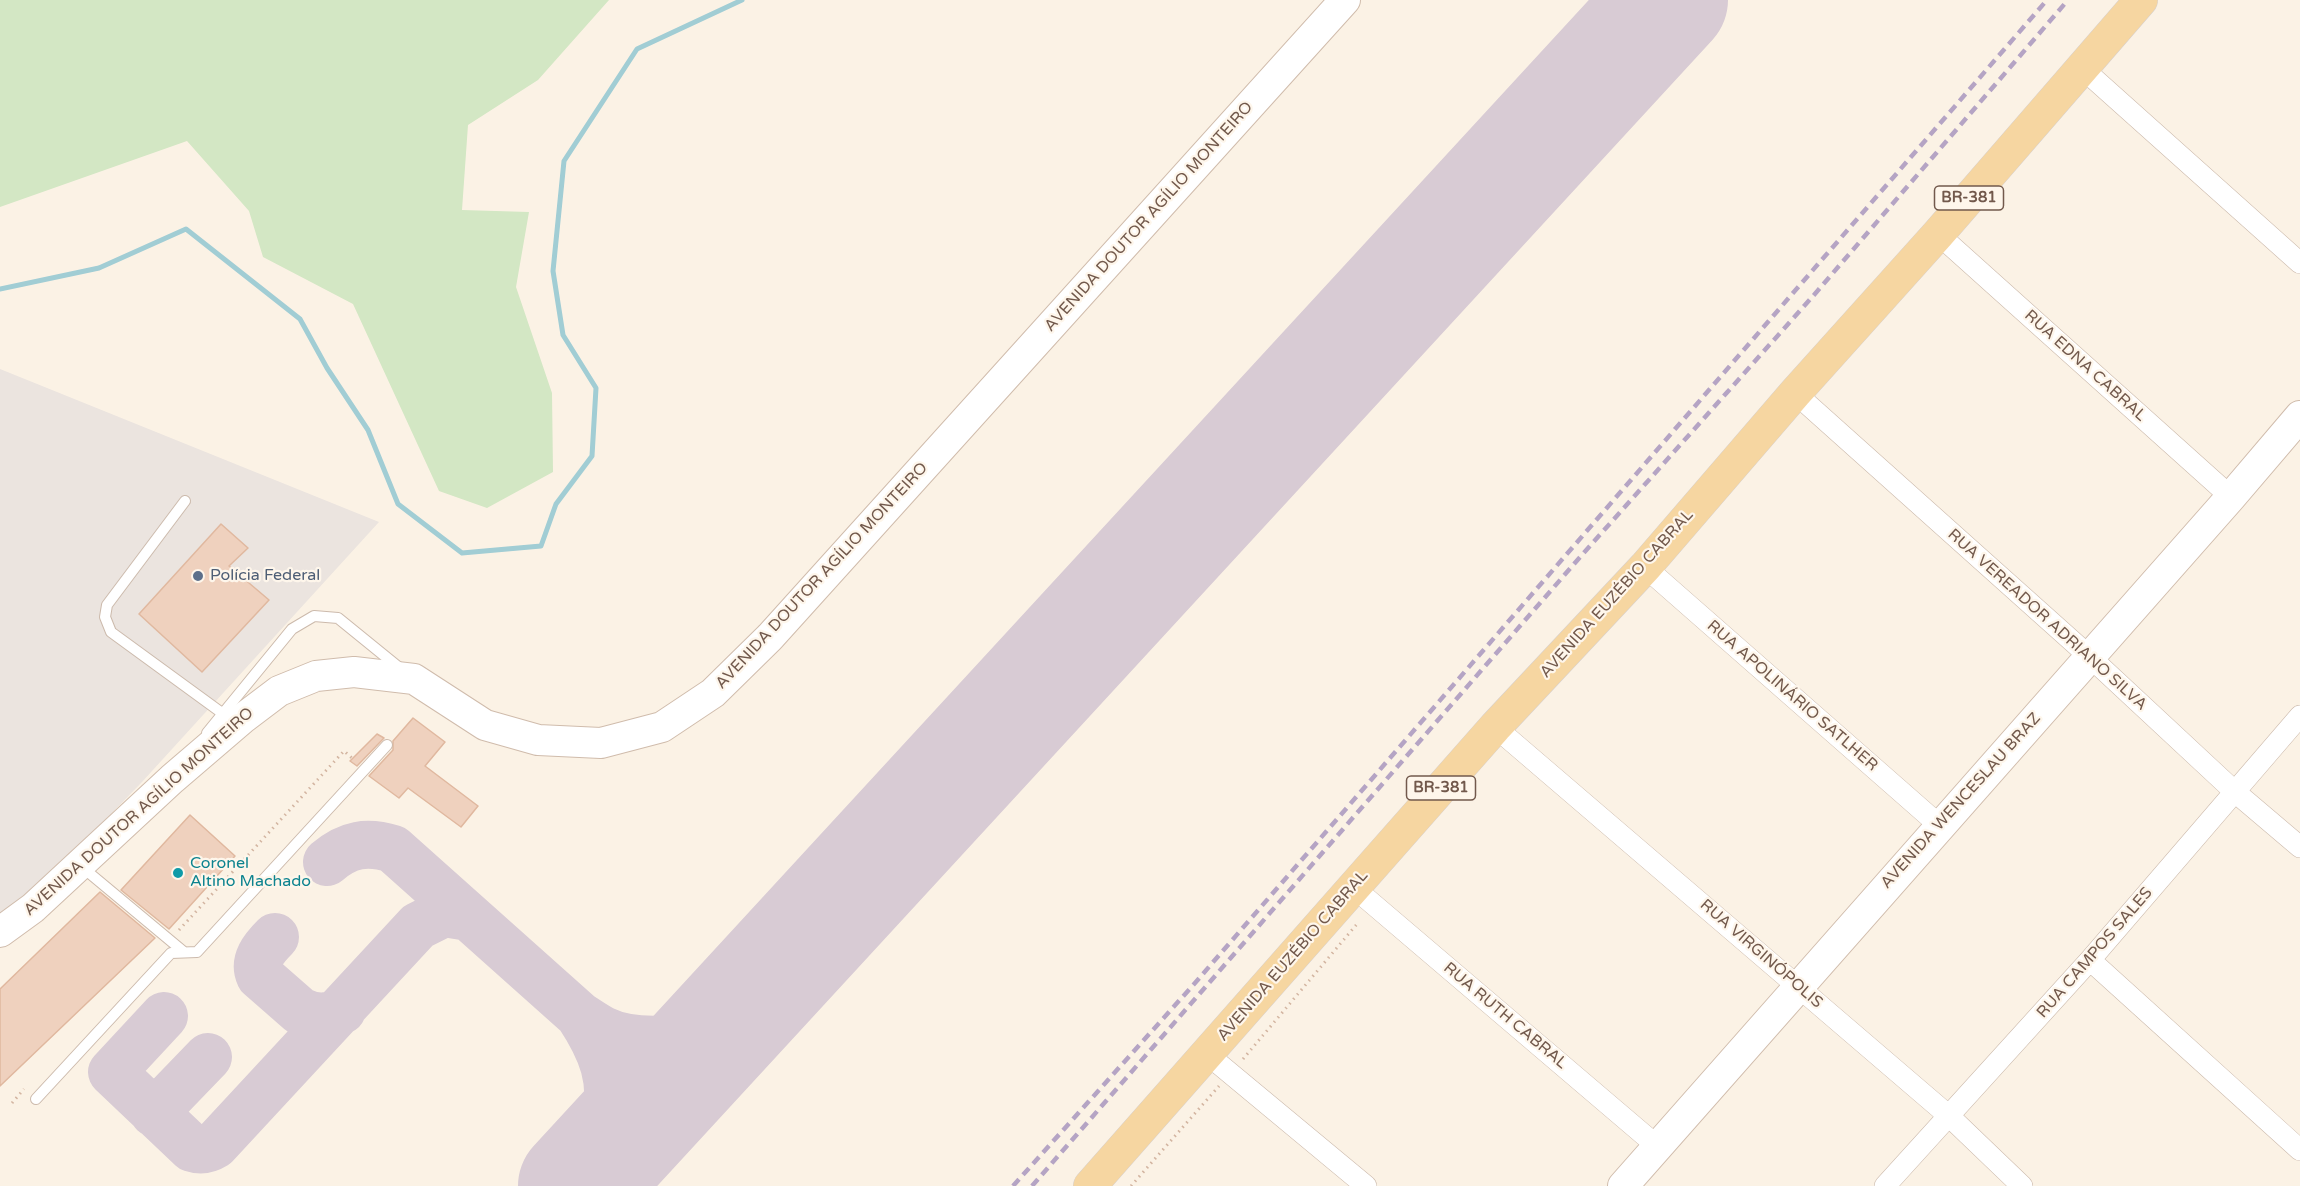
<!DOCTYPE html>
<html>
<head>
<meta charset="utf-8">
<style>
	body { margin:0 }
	canvas { display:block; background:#fbf2e5 }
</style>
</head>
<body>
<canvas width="2300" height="1186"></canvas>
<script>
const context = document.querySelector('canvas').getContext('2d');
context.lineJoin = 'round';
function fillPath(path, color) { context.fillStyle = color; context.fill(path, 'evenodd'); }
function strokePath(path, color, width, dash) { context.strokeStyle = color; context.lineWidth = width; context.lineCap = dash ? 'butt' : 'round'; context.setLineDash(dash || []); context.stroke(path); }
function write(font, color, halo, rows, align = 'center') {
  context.font = font + ' "Varela Round",sans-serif'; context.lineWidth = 4.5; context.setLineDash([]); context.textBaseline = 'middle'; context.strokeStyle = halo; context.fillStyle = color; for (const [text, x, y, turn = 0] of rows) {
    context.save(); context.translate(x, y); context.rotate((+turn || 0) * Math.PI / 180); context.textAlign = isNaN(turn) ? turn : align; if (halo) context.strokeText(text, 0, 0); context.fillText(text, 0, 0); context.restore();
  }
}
fillPath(new Path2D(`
	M0,369L379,522L142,782L44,883L0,915Z`), '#ebe4df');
fillPath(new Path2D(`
	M0,0H609L538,80L468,125L462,210L529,212L516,287L552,393L553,472L487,508L439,491L353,304L263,257L249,211L187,141L0,207Z`), '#d3e7c4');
strokePath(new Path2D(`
	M0,289L99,268L186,229L300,319L327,368L368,430L398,504L462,553L541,546L556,504L592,456L596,388L563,335L553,271L564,161L637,49L742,0`), '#a1cdd4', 5);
strokePath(new Path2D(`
	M327,862C348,844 367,841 393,849L579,1015C602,1050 615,1081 605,1124C603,1131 602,1140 599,1147C592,1160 582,1173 573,1186
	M275,937C264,948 253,961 260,976L300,1011C314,1018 329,1019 342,1010
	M579,1015C587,1020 594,1025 603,1030C629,1043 678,1043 704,1030C720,1023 733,1012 747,1001
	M164,1016L112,1072L192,1148C201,1151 207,1150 215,1145L418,926L444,913L469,917
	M154,1113L208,1057`), '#d8cbd4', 48);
strokePath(new Path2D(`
	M577,1186L1669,0`), '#d8cbd4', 118);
const building = new Path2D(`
	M221,524L248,548L229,566L269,600L202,672L139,614Z
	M413,718L445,742L425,766L478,806L461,827L408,788L399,798L369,776L393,750V741Z
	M377,734L384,738L357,766L350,761Z
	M190,815L235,856L169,929L121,890Z
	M100,892L155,938L0,1086V989Z`);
fillPath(building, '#efd1be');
strokePath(building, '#e0b89f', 1.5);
const lane = new Path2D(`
	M185,501L107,605L105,617L111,632L222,713
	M207,733L292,629L314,616L338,618L402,670
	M82,867L184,952
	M36,1099L171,953L197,952L387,745`);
const street = new Path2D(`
	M2082,68L2300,263
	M1938,234L2231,497
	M1795,393L2090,657L2234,791L2300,847
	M1645,567L1939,825
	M1495,727L1949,1116L2022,1186
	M1353,887L1657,1146
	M2090,960L2300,1150
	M1207,1054L1366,1186
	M1885,1186L2090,960L2300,716`);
const secondary = new Path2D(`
	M0,932L33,908L172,779L242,719L279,691L316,676L354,672L414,679L485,725L538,740L601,743L662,727L713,693L770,637L1345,0
	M1623,1186L2231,497L2300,416`);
const primary = new Path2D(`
	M1090,1186L1495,727L1645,567L1795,393L1938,234L2141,0`);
strokePath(lane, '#ccbaac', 12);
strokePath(street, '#ccbaac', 22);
strokePath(secondary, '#d0bcac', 32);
strokePath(primary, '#d8d1cd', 34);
strokePath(new Path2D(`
	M179,930L344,751L354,760
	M1243,1059L1357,924
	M12,1103L24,1089
	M1131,1186L1219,1086`), '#d3b5a1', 3, [1.5, 4.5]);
strokePath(lane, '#fff', 10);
strokePath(street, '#fff', 21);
strokePath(secondary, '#fff', 30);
strokePath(primary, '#f6d6a1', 33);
strokePath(new Path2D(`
	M1013,1186L1195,983L2047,0
	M1032,1186L1581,556L1814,295L2068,0`), '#b5a4c4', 4.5, [9, 6]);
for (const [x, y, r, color] of [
	[198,576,6,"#5c6f8a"],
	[178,873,6,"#0f9aa8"]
]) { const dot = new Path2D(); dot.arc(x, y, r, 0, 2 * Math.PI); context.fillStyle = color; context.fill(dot); strokePath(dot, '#fef6eb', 2); }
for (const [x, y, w] of [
	[1969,198,69],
	[1441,788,69]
]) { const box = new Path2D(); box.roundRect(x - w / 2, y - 12, w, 24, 4.5); context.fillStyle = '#fef6eb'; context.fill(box); strokePath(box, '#72594c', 1.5); }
write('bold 15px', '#72594c', null, [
	["BR-381",1969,198],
	["BR-381",1441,788]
]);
write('16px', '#72594c', '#fef6eb', [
	["AVENIDA DOUTOR AGÍLIO MONTEIRO",1149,217,-48],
	["RUA EDNA CABRAL",2085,366,42],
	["AVENIDA DOUTOR AGÍLIO MONTEIRO",822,576,-47],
	["AVENIDA EUZÉBIO CABRAL",1617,594,-48],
	["RUA VEREADOR ADRIANO SILVA",2047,620,42],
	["RUA APOLINÁRIO SATLHER",1792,696,41],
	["AVENIDA WENCESLAU BRAZ",1961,801,-48],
	["AVENIDA DOUTOR AGÍLIO MONTEIRO",139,812,-42],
	["RUA CAMPOS SALES",2095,953,-49],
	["RUA VIRGINÓPOLIS",1761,954,41],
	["AVENIDA EUZÉBIO CABRAL",1293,956,-49],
	["RUA RUTH CABRAL",1505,1016,40]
]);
write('16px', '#4e5e75', '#fef6eb', [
	["Polícia Federal",210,576]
], 'left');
write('16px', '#0d838f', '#fef6eb', [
	["Coronel",190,864],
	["Altino Machado",190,882]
], 'left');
</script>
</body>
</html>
